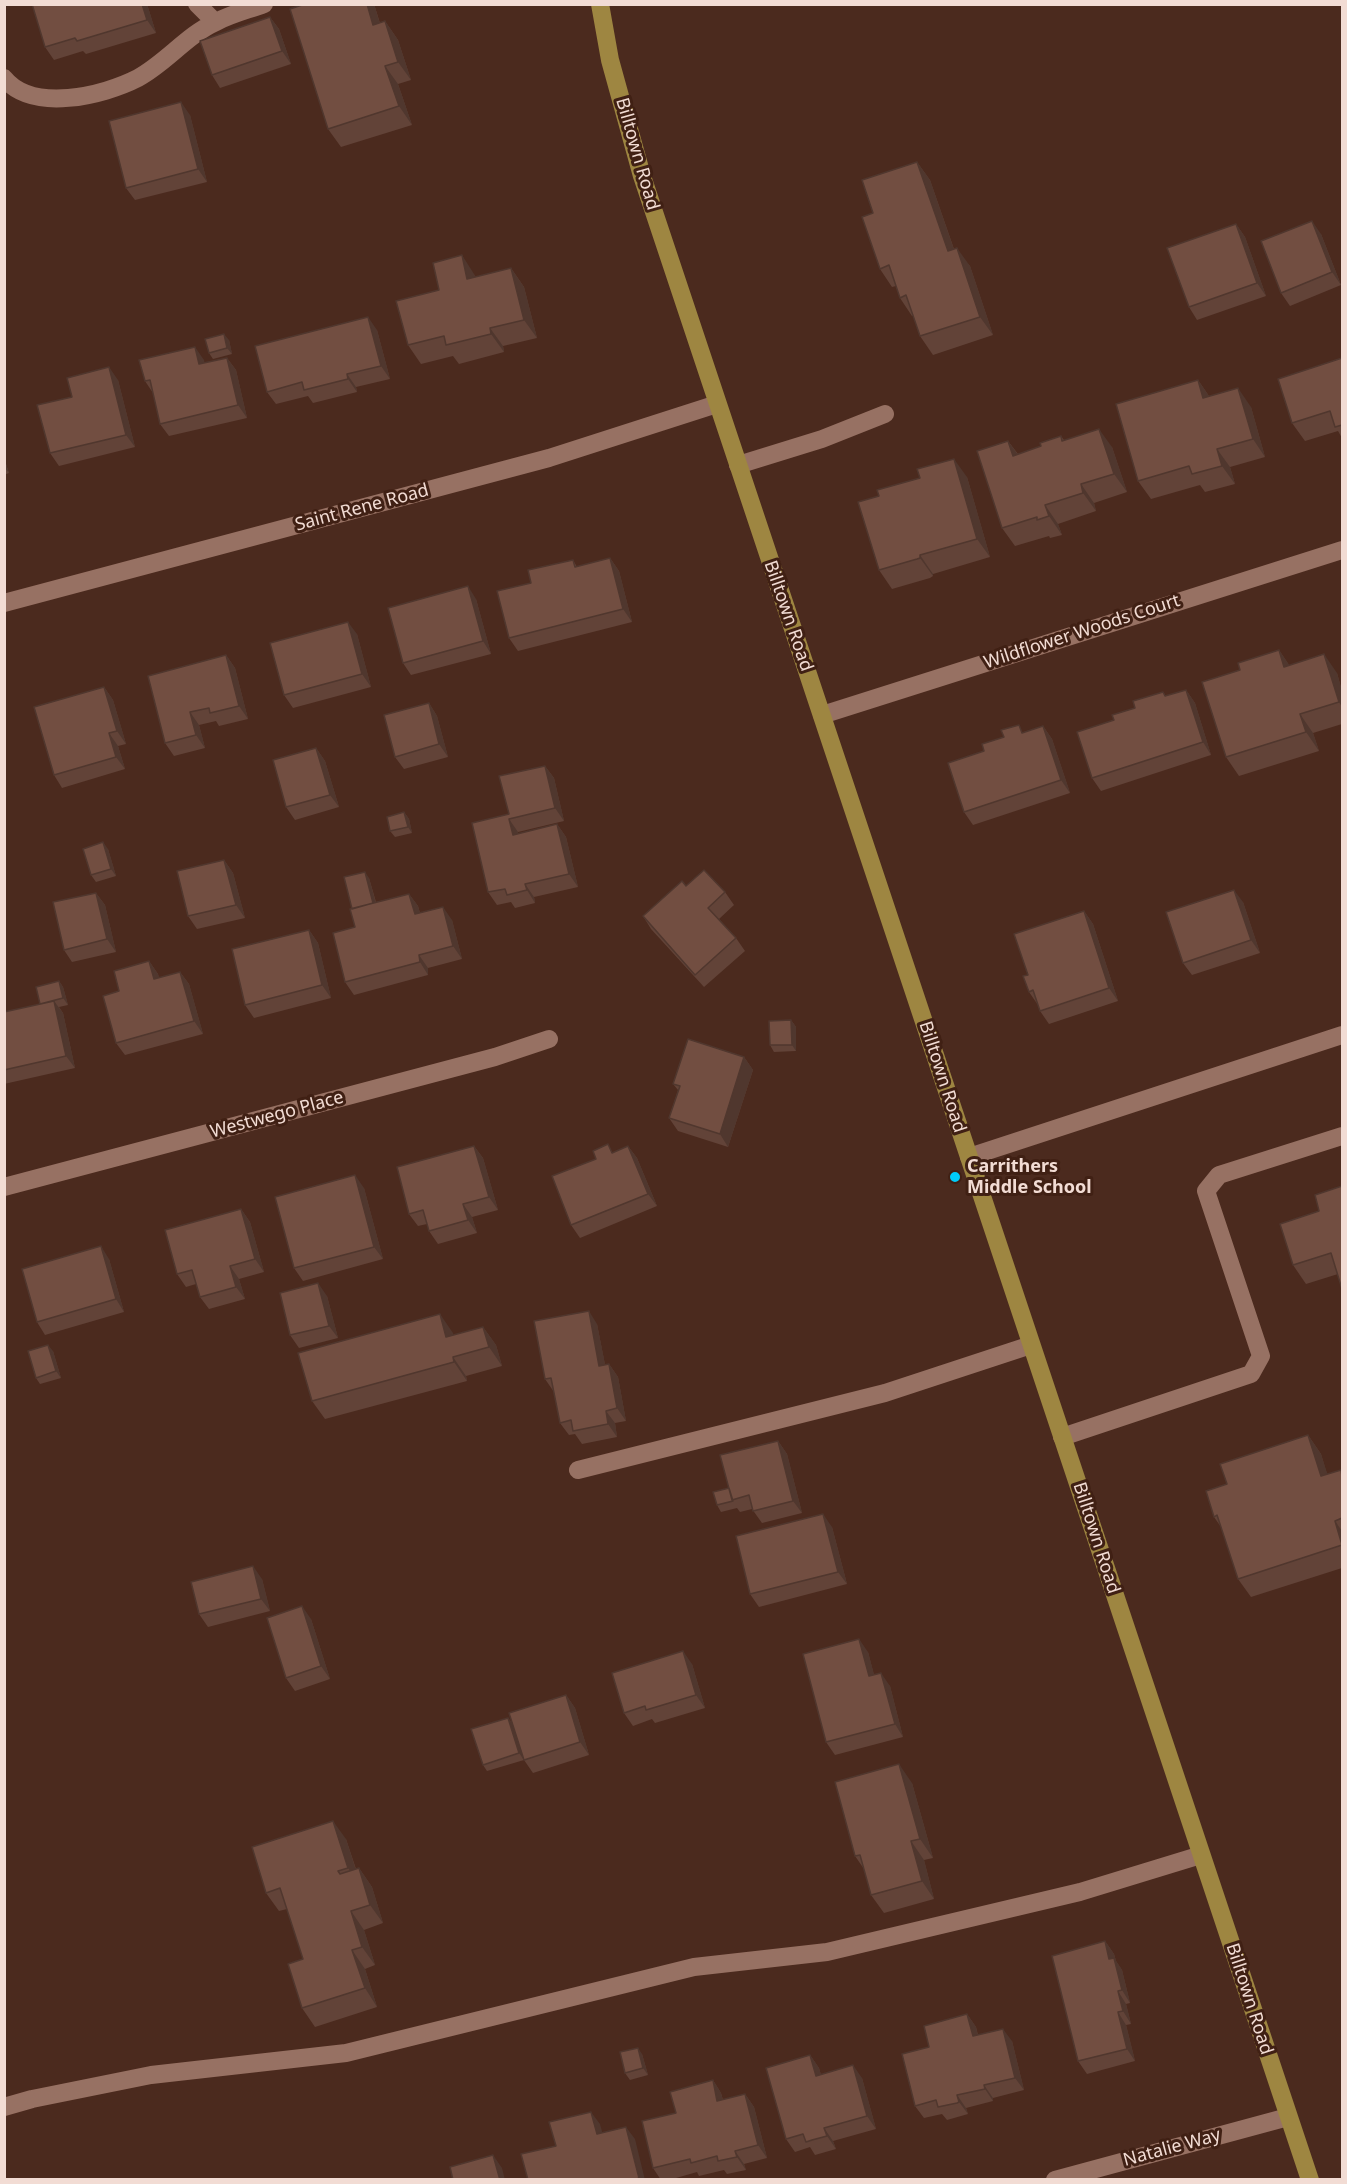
<!DOCTYPE html>
<html>
<head>
<meta charset="utf-8">
<style>
	body { margin:0 }
	#map { position:relative; width:1347px; height:2184px; overflow:hidden; background:#4b2a1e; font-family:"Noto Sans",sans-serif }
	canvas { display:block }
	.frame { position:absolute; inset:0; border:6px solid #f2dcd4; pointer-events:none }
</style>
</head>
<body>
<div id="map">
<canvas width="1347" height="2184"></canvas>
<div class="frame"></div>
</div>
<script>
const context = document.querySelector('canvas').getContext('2d');
context.lineJoin = 'round';
function strokePath(path, color, width, dash) { context.strokeStyle = color; context.lineWidth = width; context.lineCap = dash ? 'butt' : 'round'; context.setLineDash(dash || []); context.stroke(path); }
function fillPath(path, color) { context.fillStyle = color; context.fill(path, 'evenodd'); }
function write(font, color, halo, rows, align = 'center') {
  context.font = font + ' "Noto Sans",sans-serif'; context.lineWidth = 6; context.setLineDash([]); context.textBaseline = 'middle'; context.strokeStyle = halo; context.fillStyle = color; for (const [text, x, y, turn = 0] of rows) {
    context.save(); context.translate(x, y); context.rotate((+turn || 0) * Math.PI / 180); context.textAlign = isNaN(turn) ? turn : align; if (halo) context.strokeText(text, 0, 0); context.fillText(text, 0, 0); context.restore();
  }
}
strokePath(new Path2D(`
	M197,4L215,22
	M4,78C32,113 103,96 138,78C166,63 187,35 216,22C231,14 248,10 264,4
	M738,465L822,439L885,414
	M4,603L549,458L717,404
	M822,715L1342,550
	M969,1157L1342,1035
	M4,1187L495,1057L549,1039
	M1062,1437L1251,1374L1261,1356L1206,1191L1219,1175L1342,1136
	M578,1470L885,1393L1031,1345
	M4,2107L32,2099L151,2075L346,2053L694,1967L827,1952L1080,1892L1201,1855
	M1055,2180L1288,2117`), '#977163', 18);
strokePath(new Path2D(`
	M600,4L610,60L642,176L1310,2180`), '#9e8641', 18);
fillPath(new Path2D(`
	M32,4H147L156,33L86,54L83,51L54,60L45,47Z
	M305,4H374L380,23L385,21L398,40L411,80L398,84L412,125L341,147L328,129Z
	M270,17L279,29L291,64L220,88L212,75Z
	M190,115L207,182L135,200L126,188Z
	M917,162L930,180L954,249L970,266L993,335L933,355L920,336L913,316H912L900,298L896,286L892,287L880,269L873,213Z
	M1236,224L1245,237L1266,296L1197,320L1189,307Z
	M1321,234L1341,285L1290,306L1281,293Z
	M511,268L524,287L537,338L503,346L504,352L459,364L453,356L421,364L408,345L439,290L474,274L475,277Z
	M377,330L390,379L356,387L357,392L313,403L308,396L276,404L267,392Z
	M229,340L232,354L213,359L209,353Z
	M227,358L236,370L247,418L169,436L160,424L153,393L145,381L204,360V363Z
	M1342,358V438L1338,431L1305,441L1292,423Z
	M118,380L135,447L59,466L50,453L72,397Z
	M1198,380L1209,396L1251,407L1265,457L1230,467L1235,484L1205,492L1200,485L1151,499L1138,481Z
	M1061,436L1064,440L1112,447L1127,492L1094,503L1096,511L1058,524L1062,535L1050,538L1049,536L1015,546L1002,528L1008,441L1018,454L1041,446Z
	M4,458L9,473L4,475Z
	M967,477L990,557L933,574V576L930,578L892,589L879,570Z
	M610,558L619,571L632,622L518,651L509,638L531,583L573,560L577,567Z
	M476,599L491,654L411,675L403,663Z
	M357,634L371,687L293,708L284,695Z
	M1279,650L1289,665L1337,673L1342,691V724L1313,733L1319,751L1239,776L1226,757L1240,670Z
	M226,655L235,668L248,719L219,726L216,721L199,725L205,748L174,756L165,743Z
	M104,687L113,700L126,744L118,746L125,769L62,788L54,775Z
	M1186,690L1195,703L1211,755L1101,791L1092,778L1114,720L1163,692L1166,696Z
	M429,703L437,716L448,757L404,769L395,757Z
	M1043,726L1052,739L1070,793L973,825L964,812L984,751L1024,732Z
	M316,748L325,761L339,807L295,820L286,807Z
	M545,766L554,778L564,821L518,832V834L557,824L566,837L578,887L534,897L535,903L515,908L511,902L497,905L488,892L509,814Z
	M404,812L409,819L412,833L395,837L390,831Z
	M108,849L116,876L96,882L91,875Z
	M224,860L233,873L245,918L197,929L188,916Z
	M369,878L376,902L409,894L418,906L420,913L452,920L462,959L428,968V975L354,995L345,982L355,927L352,909Z
	M686,886L725,892L734,905L719,919L736,938L745,951L704,987L651,929L643,916Z
	M96,893L105,905L116,952L72,962L64,950Z
	M1243,902L1260,953L1192,975L1183,963Z
	M1084,911L1093,924L1118,1001L1049,1024L1040,1011L1038,1005L1029,992L1028,975Z
	M309,930L318,943L331,998L254,1018L245,1005Z
	M149,961L158,974L159,978L180,972L189,984L203,1034L125,1055L116,1043L119,991Z
	M59,981L63,987L68,1005L59,1007L63,1013L75,1068L4,1084V1012L40,1004Z
	M791,1020L796,1027V1051L774,1052L770,1045Z
	M744,1057L753,1070L728,1147L678,1131L669,1118L678,1090L673,1084Z
	M474,1146L483,1158L498,1210L472,1217L477,1233L438,1244L429,1231L427,1224L418,1226L409,1214Z
	M628,1146L637,1158L657,1206L580,1238L571,1225L614,1152Z
	M364,1188L383,1259L303,1281L294,1268Z
	M241,1209L250,1222L264,1272L239,1279L245,1299L209,1309L200,1297L196,1284L186,1287L177,1274Z
	M1319,1211L1338,1274L1306,1284L1293,1265Z
	M109,1259L124,1312L45,1335L37,1322Z
	M327,1296L338,1338L299,1348L290,1335Z
	M597,1324L605,1365L609,1364L618,1377L626,1421L615,1423L617,1437L582,1444L575,1434L569,1435L560,1423L554,1392L545,1379Z
	M483,1327L496,1345L502,1366L466,1376L467,1381L325,1419L312,1401L453,1333V1335Z
	M53,1351L61,1378L40,1384L36,1378Z
	M1308,1435L1321,1454L1327,1474L1341,1470L1342,1472V1568L1251,1597L1238,1579L1221,1527L1214,1517L1227,1484Z
	M778,1441L787,1454L802,1513L762,1523L752,1509L740,1512L737,1508L721,1512L717,1505L729,1488Z
	M832,1527L847,1584L759,1607L750,1594Z
	M262,1579L270,1611L208,1627L199,1614Z
	M311,1619L330,1679L295,1691L286,1678Z
	M868,1652L874,1675L890,1686L903,1737L835,1755L826,1742Z
	M692,1664L705,1708L655,1723L652,1719L633,1726L624,1713Z
	M566,1695L575,1708L589,1755L533,1773L524,1760Z
	M508,1718L513,1724L524,1760L487,1771L483,1765Z
	M912,1783L933,1858L924,1860L934,1899L884,1913L871,1895L864,1869L855,1856Z
	M346,1839L356,1869L359,1868L372,1887L383,1923L364,1930L375,1965L365,1969L377,2007L315,2027L302,2008L303,1959L287,1909L279,1911L266,1893Z
	M1105,1941L1114,1954L1116,1961L1122,1970L1130,2003L1126,2004L1131,2024L1126,2025L1135,2061L1087,2074L1078,2061Z
	M967,2014L976,2027L978,2035L1012,2041L1024,2090L993,2098V2101L966,2108L968,2114L947,2120L942,2114L924,2118L915,2106L929,2047Z
	M642,2054L648,2075L630,2080L625,2073Z
	M810,2055L819,2068L821,2075L862,2078L876,2129L833,2141L836,2149L815,2155L810,2147L795,2152L786,2139Z
	M713,2080L721,2093L723,2100L745,2094L754,2107L767,2158L744,2164L746,2170L727,2174L724,2170L699,2176L697,2172L669,2180H661L653,2168L676,2113Z`), '#624338');
fillPath(new Path2D(`
	M142,4H147L156,33L147,20Z
	M367,4H374L386,44L373,25Z
	M270,17L279,29L291,64L282,51Z
	M385,21L398,40L411,80L398,62Z
	M385,66L398,84L412,125L399,106Z
	M181,102L190,115L207,182L198,169Z
	M917,162L930,180L961,270L948,251Z
	M1312,221L1321,234L1341,285L1332,272Z
	M1236,224L1245,237L1266,296L1257,283Z
	M957,248L970,266L993,335L980,317Z
	M462,255L474,274L480,297L467,279Z
	M511,268L524,287L537,338L524,320Z
	M368,317L377,330L390,379L381,366Z
	M490,328L503,346L504,352L491,334Z
	M224,334L229,340L232,354L227,348Z
	M195,347L204,360L208,377L199,364Z
	M227,358L236,370L247,418L238,405Z
	M109,367L118,380L135,447L126,435Z
	M347,374L356,387L357,392L348,379Z
	M1198,380L1211,399L1203,398Z
	M1238,388L1251,407L1265,457L1253,439Z
	M1099,429L1112,447L1127,492L1114,474Z
	M1008,441L1021,459L1013,456Z
	M1217,449L1230,467L1235,484L1222,466Z
	M4,458L9,473L4,467Z
	M954,459L967,477L990,557L977,539Z
	M1081,484L1094,503L1096,511L1083,493Z
	M1045,505L1058,524L1062,535L1049,516Z
	M920,555L933,574V576L920,558Z
	M610,558L619,571L632,622L623,609Z
	M468,586L476,599L491,654L483,641Z
	M348,622L357,634L371,687L362,674Z
	M1279,650L1292,669L1284,667Z
	M1324,654L1337,673L1342,691V707L1339,702Z
	M226,655L235,668L248,719L239,706Z
	M104,687L113,700L126,744L117,731Z
	M1186,690L1195,703L1211,755L1203,742Z
	M429,703L437,716L448,757L439,744Z
	M190,712L199,725L205,748L196,735Z
	M1300,714L1313,733L1319,751L1306,732Z
	M1043,726L1052,739L1070,793L1061,780Z
	M109,733L118,746L125,769L116,757Z
	M316,748L325,761L339,807L330,795Z
	M545,766L554,778L564,821L555,808Z
	M404,812L409,819L412,833L408,827Z
	M509,819L518,832L521,848L513,835Z
	M557,824L566,837L578,887L569,874Z
	M103,842L108,849L116,876L111,869Z
	M224,860L233,873L245,918L236,905Z
	M365,872L369,878L378,911L373,904Z
	M525,884L534,897L535,903L527,890Z
	M1234,890L1243,902L1260,953L1251,940Z
	M96,893L105,905L116,952L107,939Z
	M409,894L418,906L424,927L415,914Z
	M443,907L452,920L462,959L453,946Z
	M1084,911L1093,924L1118,1001L1109,988Z
	M309,930L318,943L331,998L322,985Z
	M419,955L428,968V975L420,962Z
	M149,961L158,974L163,992L154,979Z
	M180,972L189,984L203,1034L194,1021Z
	M59,981L63,987L68,1005L63,998Z
	M54,1001L63,1013L75,1068L66,1056Z
	M791,1020L796,1027V1051L792,1045Z
	M744,1057L753,1070L728,1147L720,1134Z
	M474,1146L483,1158L498,1210L489,1197Z
	M628,1146L637,1158L657,1206L648,1194Z
	M355,1175L364,1188L383,1259L374,1247Z
	M463,1204L472,1217L477,1233L468,1220Z
	M241,1209L250,1222L264,1272L255,1259Z
	M101,1246L109,1259L124,1312L116,1299Z
	M230,1266L239,1279L245,1299L236,1287Z
	M318,1283L327,1296L338,1338L329,1326Z
	M589,1311L597,1324L608,1379L599,1366Z
	M440,1314L453,1333L459,1355L446,1337Z
	M483,1327L496,1345L502,1366L489,1347Z
	M48,1345L53,1351L61,1378L56,1371Z
	M453,1357L466,1376L467,1381L454,1362Z
	M609,1364L618,1377L626,1421L617,1408Z
	M606,1411L615,1423L617,1437L608,1424Z
	M1308,1435L1321,1454L1334,1495L1321,1476Z
	M778,1441L787,1454L802,1513L793,1501Z
	M823,1514L832,1527L847,1584L838,1572Z
	M1335,1521L1342,1531V1543Z
	M253,1566L262,1579L270,1611L261,1599Z
	M302,1606L311,1619L330,1679L321,1666Z
	M859,1639L868,1652L878,1689L869,1676Z
	M683,1651L692,1664L705,1708L696,1695Z
	M881,1673L890,1686L903,1737L895,1724Z
	M566,1695L575,1708L589,1755L580,1742Z
	M508,1718L513,1724L524,1760L519,1753Z
	M899,1764L912,1783L933,1858L920,1839Z
	M333,1821L346,1839L361,1886L348,1868Z
	M911,1841L924,1860L934,1899L922,1881Z
	M359,1868L372,1887L383,1923L370,1905Z
	M351,1911L364,1930L375,1965L362,1947Z
	M1105,1941L1114,1954L1116,1961L1122,1970L1130,2003L1122,1990L1109,1959Z
	M352,1950L365,1969L377,2007L365,1988Z
	M1118,1991L1126,2004L1131,2024L1123,2011Z
	M1118,2012L1126,2025L1135,2061L1127,2049Z
	M967,2014L976,2027L981,2049L973,2036Z
	M1003,2029L1012,2041L1024,2090L1015,2078Z
	M638,2048L642,2054L648,2075L643,2068Z
	M810,2055L819,2068L825,2089L816,2076Z
	M853,2065L862,2078L876,2129L867,2116Z
	M713,2080L721,2093L726,2114L717,2101Z
	M984,2085L993,2098V2101L985,2089Z
	M745,2094L754,2107L767,2158L758,2145Z
	M957,2095L966,2108L968,2114L959,2102Z
	M591,2112L600,2124L606,2146L597,2134Z
	M626,2127L635,2139L645,2180H640L639,2178Z
	M824,2128L833,2141L836,2149L827,2136Z
	M735,2151L744,2164L746,2170L737,2157Z
	M493,2155L502,2168L505,2180H500Z`), '#50372e');
const building = new Path2D(`
	M32,4H142L147,20L77,41L75,38L45,47Z
	M305,4H367L373,25L385,21L398,62L385,66L399,106L328,129L290,9Z
	M270,17L282,51L212,75L200,41Z
	M181,102L198,169L126,188L109,121Z
	M917,162L948,251L957,248L980,317L920,336L906,295L900,298L889,265L880,269L862,217L873,213L862,180Z
	M1312,221L1332,272L1281,293L1261,241Z
	M1236,224L1257,283L1189,307L1167,248Z
	M462,255L467,279L511,268L524,320L490,328L491,334L446,345L444,336L408,345L396,301L439,290L433,263Z
	M368,317L381,366L347,374L348,379L304,390L302,382L267,392L255,346Z
	M224,334L227,348L209,353L205,339Z
	M195,347L199,364L227,358L238,405L160,424L150,380L145,381L139,360Z
	M1342,358V425L1335,427L1330,411L1292,423L1278,379Z
	M109,367L126,435L50,453L37,405L72,397L67,378Z
	M1198,380L1203,398L1238,388L1253,439L1217,449L1222,466L1192,474L1189,466L1138,481L1116,404Z
	M1099,429L1114,474L1081,484L1083,493L1045,505L1049,516L1037,520V517L1002,528L977,451L1008,441L1013,456L1041,446L1040,443L1061,436L1062,441Z
	M954,459L977,539L920,555V558L917,559L879,570L858,502L879,496L877,490L920,478L917,469Z
	M610,558L623,609L509,638L497,591L531,583L528,570L573,560L575,567Z
	M468,586L483,641L403,663L388,608Z
	M348,622L362,674L284,695L270,643Z
	M1279,650L1284,667L1324,654L1339,702L1300,714L1306,732L1226,757L1202,682L1240,670L1238,663Z
	M226,655L239,706L210,713L209,708L190,712L196,735L165,743L148,676Z
	M104,687L117,731L109,733L116,757L54,775L34,707Z
	M1186,690L1203,742L1092,778L1077,732L1114,720L1112,715L1135,708L1133,701L1163,692L1165,696Z
	M429,703L439,744L395,757L384,715Z
	M1019,725L1022,733L1043,726L1061,780L964,812L948,763L984,751L982,744L1004,737L1001,730Z
	M316,748L330,795L286,807L273,760Z
	M545,766L555,808L509,819L513,835L557,824L569,874L525,884L527,890L507,895L505,889L488,892L472,823L509,814L499,776Z
	M404,812L408,827L390,831L387,817Z
	M103,842L111,869L91,875L83,849Z
	M224,860L236,905L188,916L177,871Z
	M704,870L725,892L708,908L736,938L695,975L643,916L682,881L686,886Z
	M365,872L373,903L352,909L344,877Z
	M1234,890L1251,940L1183,963L1166,912Z
	M96,893L107,939L64,950L53,902Z
	M409,894L415,914L443,907L453,946L419,955L420,962L345,982L333,933L355,927L350,909Z
	M1084,911L1109,988L1040,1011L1033,990L1029,992L1023,976L1028,975L1014,934Z
	M309,930L322,985L245,1005L232,949Z
	M149,961L154,979L180,972L194,1021L116,1043L103,996L119,991L114,971Z
	M59,981L63,998L40,1004L36,987Z
	M54,1001L66,1056L4,1070V1012Z
	M791,1020L792,1045H770L769,1021Z
	M688,1039L744,1057L720,1134L669,1118L680,1086L673,1084Z
	M608,1144L612,1153L628,1146L648,1194L571,1225L552,1176L596,1159L593,1151Z
	M474,1146L489,1197L463,1204L468,1220L429,1231L423,1210L409,1214L397,1167Z
	M355,1175L374,1247L294,1268L275,1197Z
	M1342,1186V1289L1331,1253L1293,1265L1280,1224L1319,1211L1315,1195Z
	M241,1209L255,1259L230,1266L236,1287L200,1297L192,1270L177,1274L165,1230Z
	M101,1246L116,1299L37,1322L22,1269Z
	M318,1283L329,1326L290,1335L280,1293Z
	M589,1311L599,1366L609,1364L617,1408L606,1411L608,1424L573,1431L571,1420L560,1423L551,1378L545,1379L534,1321Z
	M440,1314L446,1337L483,1327L489,1347L453,1357L454,1362L312,1401L298,1353Z
	M48,1345L56,1371L36,1378L28,1351Z
	M1308,1435L1321,1476L1341,1470L1342,1476V1518L1335,1521L1342,1545L1238,1579L1217,1515L1214,1517L1206,1491L1227,1484L1220,1464Z
	M778,1441L793,1501L753,1511L749,1495L732,1500L720,1455Z
	M729,1488L733,1501L717,1505L713,1492Z
	M823,1514L838,1572L750,1594L736,1536Z
	M253,1566L261,1599L199,1614L191,1582Z
	M302,1606L321,1666L286,1678L267,1618Z
	M859,1639L869,1676L881,1673L895,1724L826,1742L803,1654Z
	M683,1651L696,1695L646,1710L645,1706L624,1713L612,1673Z
	M566,1695L580,1742L524,1760L509,1713Z
	M508,1718L519,1753L483,1765L471,1729Z
	M899,1764L920,1839L911,1841L922,1881L871,1895L860,1855L855,1856L835,1782Z
	M333,1821L348,1868L338,1871L340,1874L359,1868L370,1905L351,1911L362,1947L352,1950L365,1988L302,2008L288,1964L303,1959L280,1888L266,1893L252,1847Z
	M1105,1941L1109,1959L1114,1958L1122,1990L1118,1991L1123,2011L1118,2012L1127,2049L1078,2061L1052,1956Z
	M967,2014L973,2036L1003,2029L1015,2078L984,2085L985,2089L957,2095L959,2102L957,2103L938,2107L936,2100L915,2106L902,2054L929,2047L924,2026Z
	M638,2048L643,2068L625,2073L620,2052Z
	M810,2055L816,2076L853,2065L867,2116L824,2128L827,2136L812,2140L806,2142L803,2134L786,2139L766,2068Z
	M713,2080L717,2101L745,2094L758,2145L735,2151L737,2157L718,2161L717,2156L691,2163L690,2159L653,2168L642,2121L676,2113L670,2092Z
	M591,2112L597,2134L626,2127L639,2178L634,2180H528L521,2154L556,2146L549,2122Z
	M493,2155L500,2180H453L450,2167Z`);
fillPath(building, '#724e41');
strokePath(building, '#50372e', 1.5);
for (const [x, y, r, color] of [
	[955,1177,6,"#00cbf9"]
]) { const dot = new Path2D(); dot.arc(x, y, r, 0, 2 * Math.PI); context.fillStyle = color; context.fill(dot); strokePath(dot, '#402014', 2); }
write('18px', '#f2dcd4', '#402014', [
	["Billtown Road",637,154,74],
	["Saint Rene Road",362,508,-15],
	["Billtown Road",788,616,71],
	["Wildflower Woods Court",1082,632,-18],
	["Billtown Road",942,1077,72],
	["Westwego Place",277,1115,-15],
	["Billtown Road",1096,1538,72],
	["Billtown Road",1249,1999,72],
	["Natalie Way",1172,2148,-15]
]);
write('bold 18px', '#f2dcd4', '#402014', [
	["Carrithers",967,1167],
	["Middle School",967,1188]
], 'left');
</script>
</body>
</html>
